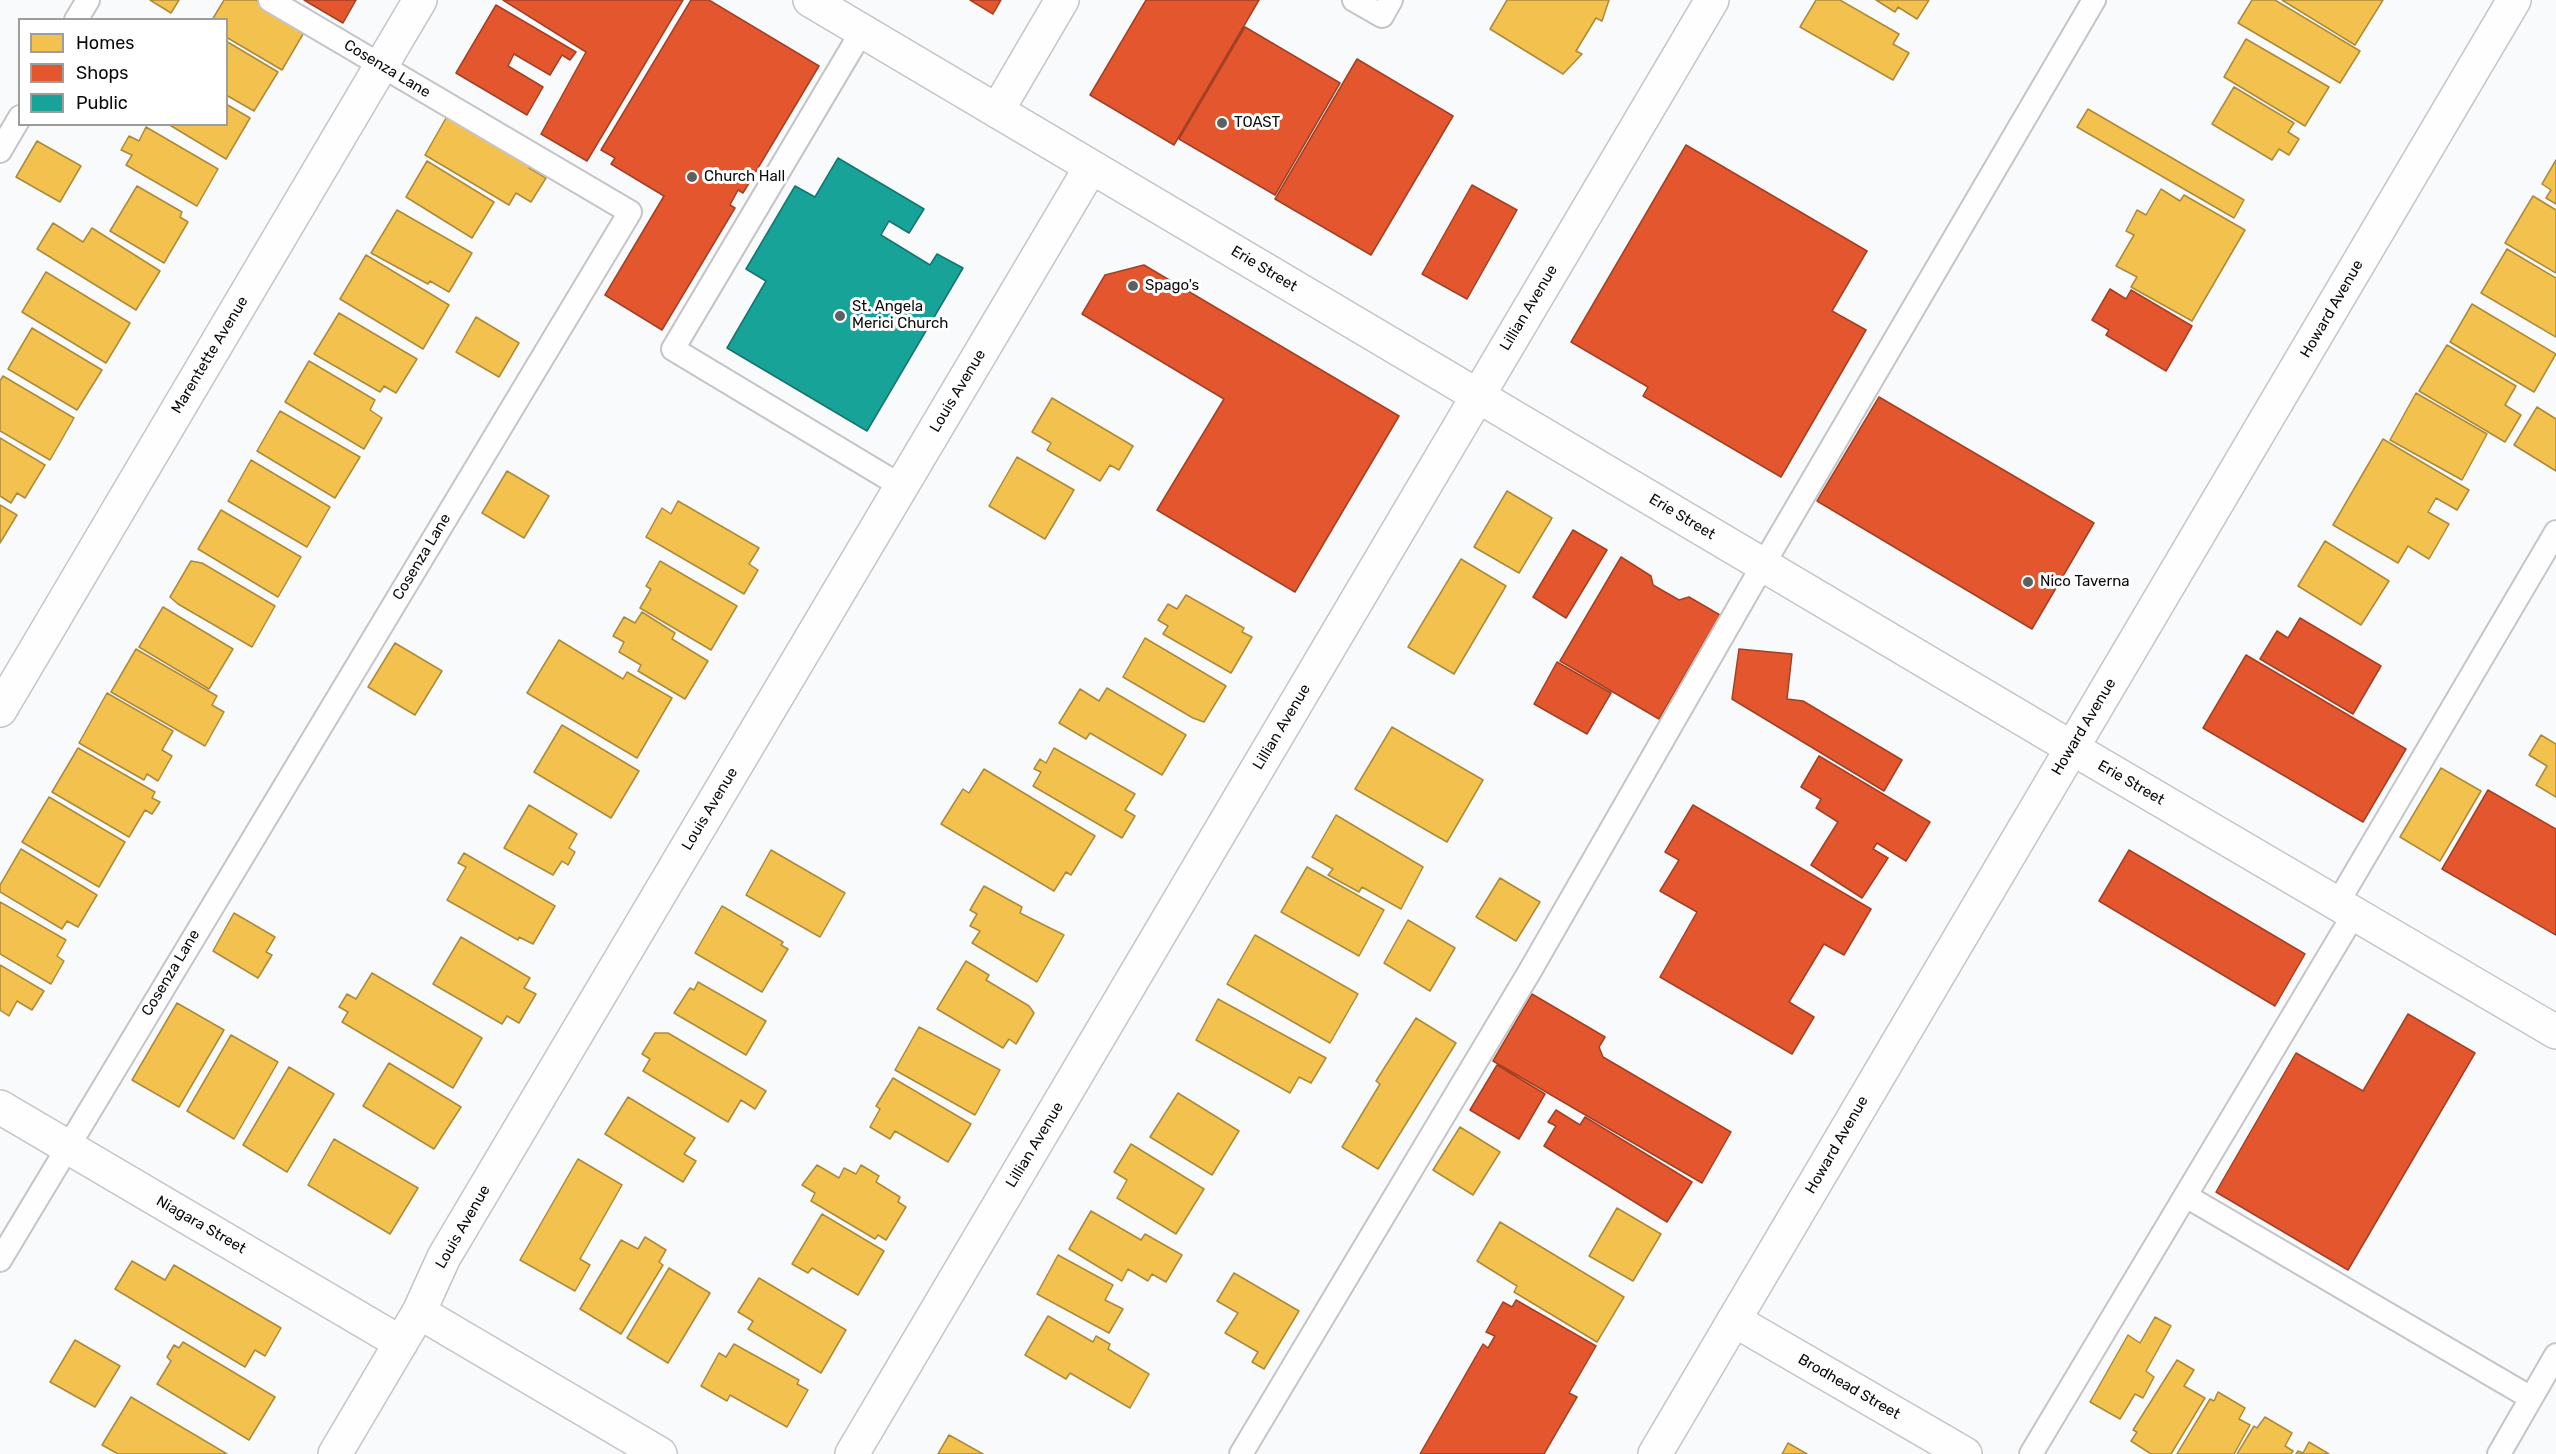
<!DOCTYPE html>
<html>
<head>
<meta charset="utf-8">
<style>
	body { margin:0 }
	#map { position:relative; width:2556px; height:1454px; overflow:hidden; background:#f9fafc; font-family:Rubik,sans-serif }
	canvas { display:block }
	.legend { position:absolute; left:18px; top:18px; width:210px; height:108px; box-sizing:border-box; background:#fff; border:2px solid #9d9d9e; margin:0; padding:8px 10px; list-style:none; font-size:18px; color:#0b0b0c }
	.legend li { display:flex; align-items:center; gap:12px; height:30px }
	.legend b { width:30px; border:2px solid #9d9d9e }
</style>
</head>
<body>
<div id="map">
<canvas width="2556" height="1454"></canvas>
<ul class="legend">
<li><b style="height:16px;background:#f2c14e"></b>Homes</li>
<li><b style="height:16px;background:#e4572e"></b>Shops</li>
<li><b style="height:16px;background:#17a398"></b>Public</li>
</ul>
</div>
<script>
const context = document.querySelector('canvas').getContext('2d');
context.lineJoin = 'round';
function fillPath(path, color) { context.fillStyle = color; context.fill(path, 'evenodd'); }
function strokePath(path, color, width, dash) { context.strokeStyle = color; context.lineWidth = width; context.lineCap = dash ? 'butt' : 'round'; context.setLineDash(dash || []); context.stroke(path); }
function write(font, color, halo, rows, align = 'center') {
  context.font = font + ' Rubik,sans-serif'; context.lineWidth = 6; context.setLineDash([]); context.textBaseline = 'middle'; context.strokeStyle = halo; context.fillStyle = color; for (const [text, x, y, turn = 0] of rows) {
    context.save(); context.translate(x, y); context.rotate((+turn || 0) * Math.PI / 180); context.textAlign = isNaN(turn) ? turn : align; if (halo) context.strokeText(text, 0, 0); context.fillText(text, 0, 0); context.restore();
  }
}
const homes = new Path2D(`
	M150,0H179L171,13Z
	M224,0H256L306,29L282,70L226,37V20H212Z
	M1507,0H1609L1602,21L1596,18L1576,51L1582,54L1563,74L1490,29Z
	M1816,0H1840L1899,34L1893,44L1909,53L1893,80L1800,27Z
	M1876,0H1929L1917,19L1898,7L1895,12Z
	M2252,0H2275L2360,51L2340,83L2238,23Z
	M2282,0H2383L2355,45Z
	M2246,39L2329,87L2305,126L2224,77Z
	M226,41L278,72L254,111L226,95Z
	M2234,87L2294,123L2288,132L2299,139L2289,155L2279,149L2272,160L2212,124Z
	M226,104L250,118L226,159L168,124H226Z
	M2088,109L2244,200L2234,218L2077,127Z
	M450,111L533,160L529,168L546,178L531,202L516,193L509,205L425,155Z
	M146,127L218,169L197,206L126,165L132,155L121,150L129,136L139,141Z
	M37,141L81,166L60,202L16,177Z
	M2556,160V204L2546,198L2551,190L2542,184Z
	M427,161L494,202L472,238L406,197Z
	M137,186L182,212L180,217L188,222L164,263L110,231Z
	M2161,189L2180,201L2184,195L2245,230L2192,321L2131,287L2137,277L2116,266L2134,235L2126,231L2137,210L2146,215Z
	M2533,196L2556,210V273L2505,243Z
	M397,210L472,253L449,292L430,281L428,284L371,253Z
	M53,223L83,242L92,228L160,271L136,310L37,249Z
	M2507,249L2556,278V337L2481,293Z
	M366,255L449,305L423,349L340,299Z
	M46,272L130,323L106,363L22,312Z
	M2472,304L2556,354L2534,392L2450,342Z
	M339,313L417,359L396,393L384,386L380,392L314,354Z
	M476,317L519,343L499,377L456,352Z
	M32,328L102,370L77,410L8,369Z
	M2447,345L2516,386L2505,405L2521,415L2505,442L2419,391Z
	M309,361L375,400L370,410L382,418L364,449L285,402Z
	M3,376L74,418L50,460L0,431V381Z
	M2416,393L2487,434L2462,480L2390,440Z
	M1052,398L1133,446L1119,470L1110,465L1100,481L1047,450L1051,443L1032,432Z
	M2537,407L2556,419V471L2514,445Z
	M280,411L360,457L335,498L257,451Z
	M0,438L45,465L25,498L17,493L11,503L0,496Z
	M2383,439L2469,490L2457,510L2436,498L2428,512L2449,524L2429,559L2408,546L2398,563L2333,525Z
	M1017,457L1074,490L1045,539L989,506Z
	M251,460L330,507L307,547L228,501Z
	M507,471L549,496L524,538L482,513Z
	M1507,491L1552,518L1519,573L1474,547Z
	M678,501L759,548L749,564L758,570L744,594L646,537L662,508L671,514Z
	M0,505L17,515L0,543Z
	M221,510L301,557L278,597L198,549Z
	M2325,541L2389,581L2361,625L2298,586Z
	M1461,559L1506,586L1454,674L1408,647Z
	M191,561L202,563L275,606L252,647L178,604L170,597Z
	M660,561L737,606L711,650L640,608L651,589L646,586Z
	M1186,595L1244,628L1242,632L1252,637L1231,673L1163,634L1168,626L1158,620L1168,604L1177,609Z
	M163,607L233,649L209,689L139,647Z
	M642,612L675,633L672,639L708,661L685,699L638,671L641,665L619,652L624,642L613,636L624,617L635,623Z
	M1145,638L1226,686L1204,722L1193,718L1123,677Z
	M559,640L623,679L627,672L672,698L637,758L527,693Z
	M395,643L442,671L415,715L368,687Z
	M136,649L217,696L212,705L224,712L205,746L111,692Z
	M1107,688L1186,735L1162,775L1090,733L1086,739L1059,723L1080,689L1099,701Z
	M107,693L173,731L162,750L172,756L158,781L147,774L144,780L79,743Z
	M562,725L639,771L611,818L534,772Z
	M1392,727L1483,780L1447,842L1355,789Z
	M2541,735L2556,744V797L2536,785L2547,766L2529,755Z
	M78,748L155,792L152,798L160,802L152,814L145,810L129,837L52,792Z
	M1054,748L1135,794L1125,810L1135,816L1122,838L1033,786L1041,772L1034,769L1040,759L1046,763Z
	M2441,768L2481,791L2440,861L2400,837Z
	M984,769L1095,836L1071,875L1066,872L1054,891L941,824L963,789L969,793Z
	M49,797L125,842L99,887L22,842Z
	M529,805L577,834L569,848L575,852L568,865L562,861L553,875L504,848Z
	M1336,815L1423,867L1401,909L1362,887L1359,892L1328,875L1333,869L1312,857Z
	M21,849L97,895L78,927L67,921L62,929L0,892V885Z
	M771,850L845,893L820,937L746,895Z
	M464,853L555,906L533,944L519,937L518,940L447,900L466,867L458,863Z
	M1307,867L1384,910L1359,956L1281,912Z
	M1500,878L1540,902L1516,941L1476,917Z
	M984,886L1022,907L1020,913L1064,935L1037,982L972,943L980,931L970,926L977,914L970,910Z
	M0,902L66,940L57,956L64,961L51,984L0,954Z
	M722,906L783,942L781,945L788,949L762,992L695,953Z
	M234,913L275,937L266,952L272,955L258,978L213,951Z
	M1408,920L1455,948L1430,991L1384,963Z
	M1255,935L1358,994L1330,1043L1227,984Z
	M461,937L530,978L524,988L536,994L519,1023L507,1016L502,1024L433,984Z
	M966,961L989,975L986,980L1029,1006L1034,1013L1016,1044L1009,1039L1003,1048L937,1009Z
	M0,965L44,991L32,1010L17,1001L9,1016L0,1010Z
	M372,973L482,1038L453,1088L342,1022L348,1012L339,1007L347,994L356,999Z
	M698,982L766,1021L746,1055L674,1013L690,988L694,990Z
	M1218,999L1326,1058L1311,1083L1299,1077L1290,1093L1196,1040Z
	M177,1003L224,1030L179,1107L132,1080Z
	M1416,1018L1456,1043L1378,1169L1342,1147L1380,1084L1376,1081Z
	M919,1027L1000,1070L975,1115L895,1070Z
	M655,1033H668L766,1091L755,1109L741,1100L728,1122L643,1071L650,1059L642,1054Z
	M231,1035L278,1062L234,1139L187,1111Z
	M389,1063L461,1107L434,1149L363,1106Z
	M289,1067L334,1094L287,1172L243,1145Z
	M893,1078L971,1124L948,1162L895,1131L890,1139L870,1127L880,1109L876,1106Z
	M1178,1093L1239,1131L1212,1175L1150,1137Z
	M628,1097L695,1138L684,1154L696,1161L683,1182L605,1134Z
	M1460,1127L1500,1152L1473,1195L1433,1170Z
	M334,1139L418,1188L390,1234L308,1185Z
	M1131,1144L1204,1189L1176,1234L1117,1198L1127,1180L1114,1172Z
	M578,1159L622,1185L580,1259L590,1265L575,1291L520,1260Z
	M817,1165L839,1178L844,1168L856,1174L861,1165L879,1176L876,1182L900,1197L898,1202L906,1207L886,1240L878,1235L875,1239L811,1201L815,1193L802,1185Z
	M1617,1208L1661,1234L1633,1281L1589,1256Z
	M1091,1211L1141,1240L1145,1234L1182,1255L1166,1282L1152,1274L1148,1281L1128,1269L1122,1281L1069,1249Z
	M822,1214L884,1251L858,1295L812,1268L808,1273L792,1264Z
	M1500,1222L1624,1297L1597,1342L1514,1292L1517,1286L1477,1261Z
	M645,1237L666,1250L659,1262L663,1265L621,1334L580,1309L621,1240L638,1249Z
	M1058,1255L1113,1285L1105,1300L1123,1309L1109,1333L1037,1294Z
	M132,1261L165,1280L174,1265L281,1328L265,1356L255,1350L245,1367L115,1289Z
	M669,1268L710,1293L668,1363L627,1338Z
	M1234,1273L1299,1311L1264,1369L1252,1362L1258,1352L1225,1333L1238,1313L1217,1301Z
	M759,1278L846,1330L821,1373L748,1329L753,1321L738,1312Z
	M1048,1316L1093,1342L1096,1336L1110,1344L1108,1349L1149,1374L1130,1408L1070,1373L1066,1379L1025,1355Z
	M2155,1317L2171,1326L2146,1371L2154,1377L2143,1398L2135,1394L2120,1419L2090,1402L2128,1335L2140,1343Z
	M75,1340L120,1366L95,1407L50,1382Z
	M183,1342L275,1397L249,1440L157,1384L171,1361L167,1357L174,1345L179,1348Z
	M734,1344L799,1380L797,1384L808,1390L787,1427L730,1395L727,1401L701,1386L719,1353L726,1357Z
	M2177,1360L2194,1370L2184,1386L2205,1398L2171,1454H2151L2131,1441L2137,1432L2133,1430Z
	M2218,1392L2245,1408L2239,1419L2250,1425L2234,1454H2177L2210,1399L2214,1401Z
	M131,1397L227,1454H118L102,1445Z
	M2265,1417L2292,1433L2285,1446L2293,1451L2291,1454H2237L2254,1426L2257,1428Z
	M949,1435L983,1454H938Z
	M2309,1442L2329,1454H2296L2298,1451L2303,1453Z
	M1788,1443L1807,1454H1782Z`);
fillPath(homes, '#f2c14e');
strokePath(homes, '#ad8a3a', 1.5);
const shops = new Path2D(`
	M304,0H356L343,23Z
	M503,0H683L587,161L541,134L586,52Z
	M691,0H709L819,66L743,193L738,190L730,205L735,208L662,330L605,295L664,196L611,164L615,158L601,150Z
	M970,0H1001L993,14Z
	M1146,0H1259L1174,145L1090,95Z
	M496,5L576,52L570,60L562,55L550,75L514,54L508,66L543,87L527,115L456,73Z
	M1245,27L1340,83L1275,195L1179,139Z
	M1357,59L1453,116L1371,255L1275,199Z
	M1686,145L1867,251L1832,311L1866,330L1781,477L1643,396L1648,387L1571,342Z
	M1472,185L1517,210L1467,299L1422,274Z
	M1144,265L1399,416L1295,592L1157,510L1224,399L1082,314L1105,275Z
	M2110,289L2126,299L2131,290L2192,326L2166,371L2106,335L2109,330L2092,320Z
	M1879,397L2094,523L2032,629L1817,501Z
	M1573,530L1607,550L1566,618L1533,597Z
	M1621,557L1651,576L1653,585L1679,600L1689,597L1720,615L1659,719L1560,661Z
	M2300,618L2381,666L2353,714L2260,659L2277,631L2288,638Z
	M1739,649L1792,654L1787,699L1803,701L1902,760L1884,791L1732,699Z
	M2246,655L2406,749L2363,822L2203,728Z
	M1557,662L1611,693L1587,734L1534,704Z
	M1819,756L1930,822L1906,861L1877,843L1873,849L1888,858L1862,898L1811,865L1838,822L1816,808L1821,799L1801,787Z
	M2488,790L2556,829V935L2442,869Z
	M1693,805L1871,909L1844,955L1824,944L1789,1002L1814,1017L1792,1054L1660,977L1697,912L1660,891L1679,860L1665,852Z
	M2129,850L2305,954L2275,1006L2099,901Z
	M1532,994L1605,1037L1599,1047L1603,1057L1731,1132L1702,1183L1493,1061Z
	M2408,1014L2475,1053L2348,1270L2216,1192L2296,1053L2363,1091Z
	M1497,1065L1545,1094L1519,1139L1470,1110Z
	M1556,1110L1580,1125L1585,1117L1692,1182L1667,1222L1544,1146L1556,1126L1548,1122Z
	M1516,1300L1596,1346L1569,1393L1577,1397L1544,1454H1420L1483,1344L1488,1348L1495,1336L1486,1332L1503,1302L1512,1307Z`);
fillPath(shops, '#e4572e');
strokePath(shops, '#a34024', 1.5);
const public = new Path2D(`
	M838,158L924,209L909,233L889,221L881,235L930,265L937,254L963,268L867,431L727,348L766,281L746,269L795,186L815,197Z`);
fillPath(public, '#17a398');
strokePath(public, '#13756e', 1.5);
const lane = new Path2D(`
	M1354,0L1382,16L1391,0
	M76,20L88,0
	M862,31L673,349L901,486
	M0,151L20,117
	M2337,904L2556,532
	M2186,1196L2531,1398
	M0,1260L630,212L270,0
	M1241,1454L1530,971L1763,565L2094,0
	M2031,1454L2354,914
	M2499,1454L2556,1355`);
const street = new Path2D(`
	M997,111L1062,0
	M0,710L420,0
	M0,1107L401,1343
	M419,1312L660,1454
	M1734,1320L1965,1454
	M335,1454L419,1312L444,1257L1091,167
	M852,1454L1712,0`);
const secondary = new Path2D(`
	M810,0L2072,748L2556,1032
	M1655,1454L2514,0`);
strokePath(lane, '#c5c5c7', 26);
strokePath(street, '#c5c5c7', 36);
strokePath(secondary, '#c5c5c7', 36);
strokePath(lane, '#fefeff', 22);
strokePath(street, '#fefeff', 33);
strokePath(secondary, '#fefeff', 33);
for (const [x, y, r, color] of [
	[1222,123,6,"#5e5f60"],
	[692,177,6,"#5e5f60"],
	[1133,286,6,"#5e5f60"],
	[840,316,6,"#5e5f60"],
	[2028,582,6,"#5e5f60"]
]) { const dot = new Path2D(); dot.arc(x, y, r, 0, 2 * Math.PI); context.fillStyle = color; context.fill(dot); strokePath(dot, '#fff', 2); }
write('15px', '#0b0b0c', '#fff', [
	["Cosenza Lane",387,69,31],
	["Erie Street",1264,269,31],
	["Lillian Avenue",1529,308,-59],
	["Howard Avenue",2332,309,-60],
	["Marentette Avenue",210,355,-59],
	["Louis Avenue",958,391,-59],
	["Erie Street",1682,517,31],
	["Cosenza Lane",422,557,-59],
	["Lillian Avenue",1282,727,-59],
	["Howard Avenue",2084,727,-59],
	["Erie Street",2131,783,30],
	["Louis Avenue",710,809,-59],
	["Cosenza Lane",171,973,-59],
	["Lillian Avenue",1035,1145,-59],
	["Howard Avenue",1837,1145,-60],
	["Niagara Street",201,1225,30],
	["Louis Avenue",463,1227,-60],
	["Brodhead Street",1849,1387,30]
]);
write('15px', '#0b0b0c', '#fff', [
	["TOAST",1234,123],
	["Church Hall",704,177],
	["Spago's",1145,286],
	["St. Angela",852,307],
	["Merici Church",852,324],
	["Nico Taverna",2040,582]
], 'left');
</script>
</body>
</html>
